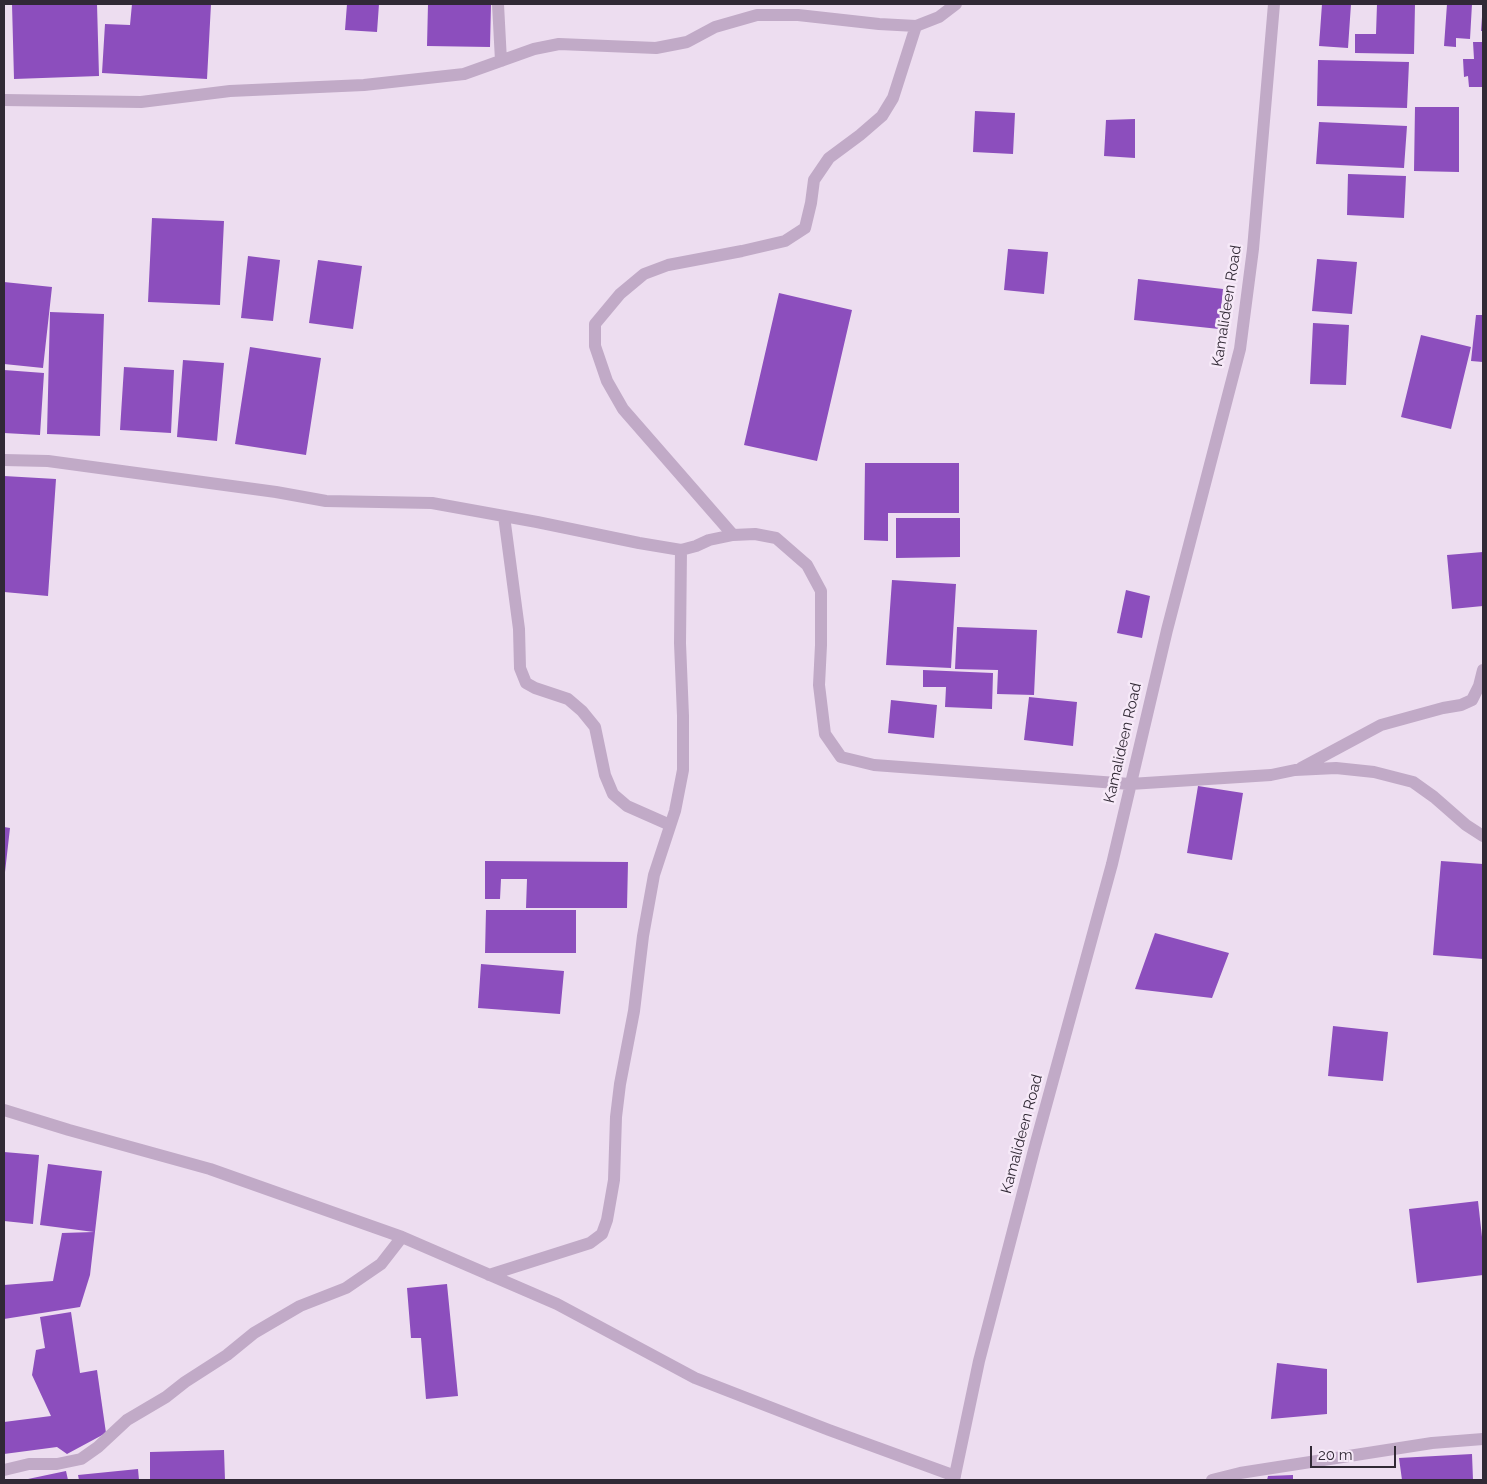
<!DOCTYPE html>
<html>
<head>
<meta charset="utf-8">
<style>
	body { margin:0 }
	#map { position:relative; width:1487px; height:1484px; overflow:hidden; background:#edddf0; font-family:Raleway,sans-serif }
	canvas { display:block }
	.frame { position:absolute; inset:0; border:5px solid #312935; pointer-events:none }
	.scale { position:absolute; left:1310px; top:1446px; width:86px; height:22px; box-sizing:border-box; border:2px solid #312935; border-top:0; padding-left:6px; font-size:15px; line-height:18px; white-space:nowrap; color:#312935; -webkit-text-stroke:4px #f6e9f8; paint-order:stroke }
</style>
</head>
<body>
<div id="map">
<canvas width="1487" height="1484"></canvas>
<div class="frame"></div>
<div class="scale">20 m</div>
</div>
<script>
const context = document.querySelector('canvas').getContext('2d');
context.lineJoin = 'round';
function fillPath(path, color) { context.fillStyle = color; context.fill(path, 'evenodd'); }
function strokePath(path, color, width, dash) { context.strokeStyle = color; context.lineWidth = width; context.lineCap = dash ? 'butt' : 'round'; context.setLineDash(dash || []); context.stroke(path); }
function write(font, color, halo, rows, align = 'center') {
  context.font = font + ' Raleway,sans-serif'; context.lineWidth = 5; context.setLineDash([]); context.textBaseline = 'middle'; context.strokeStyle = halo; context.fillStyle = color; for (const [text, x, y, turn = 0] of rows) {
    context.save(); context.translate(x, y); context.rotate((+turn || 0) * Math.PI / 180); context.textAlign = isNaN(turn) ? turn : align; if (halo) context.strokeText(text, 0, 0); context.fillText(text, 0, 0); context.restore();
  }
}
fillPath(new Path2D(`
	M12,4H97L99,76L14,79Z
	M132,4H211L207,79L102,73L105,24L130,25Z
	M347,4H379L377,32L345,30Z
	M428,4H491L490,47L427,46Z
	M1322,4H1351L1348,48L1319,46Z
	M1377,4H1415L1414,54L1355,53V34H1376Z
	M1447,4H1472L1470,39L1456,38V47L1444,46Z
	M1482,17H1483V31H1481Z
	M1473,42H1483V87H1469L1468,76L1464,77L1463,59H1474Z
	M1318,60L1409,62L1407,108L1317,106Z
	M1415,107H1459V172L1414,171Z
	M975,111L1015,113L1013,154L973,152Z
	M1135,119V158L1104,156L1106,120Z
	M1319,122L1407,126L1404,168L1316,164Z
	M1348,174L1406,176L1404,218L1347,215Z
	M152,218L224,221L220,305L148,302Z
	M1008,249L1048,252L1044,294L1004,290Z
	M248,256L280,260L273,321L241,318Z
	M1317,259L1357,262L1352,314L1312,311Z
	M318,260L362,266L353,329L309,323Z
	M1138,279L1223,289L1219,329L1134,320Z
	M4,282L52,287L43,368L4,364Z
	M779,293L852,310L817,461L744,445Z
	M50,312L104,314L100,436L47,434Z
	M1476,315H1483V362L1471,361Z
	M1313,323L1349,325L1346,385L1310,384Z
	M1421,335L1471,347L1451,429L1401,417Z
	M250,347L321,358L306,455L235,444Z
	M183,360L224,363L217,441L177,437Z
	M124,367L174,370L171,433L120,430Z
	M4,370L44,373L40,435L4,433Z
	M865,463H959V513H888V541L864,540Z
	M4,476L56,479L48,596L4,592Z
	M896,518H960V557L896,558Z
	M1483,552V606L1452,609L1447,555Z
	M892,580L956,584L951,668L886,665Z
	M1126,590L1150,596L1142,638L1117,633Z
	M957,627L1037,630L1034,695L997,694L998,670L955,669Z
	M923,670L993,673L992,709L945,707L946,687H923Z
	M1029,697L1077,702L1073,746L1024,740Z
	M891,700L937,705L934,738L888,733Z
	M1198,786L1243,793L1232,860L1187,853Z
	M4,827L10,828L5,872H4Z
	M485,861L628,862L627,908H526L527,879H501L500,899H485Z
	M1441,861L1483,864V959L1433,955Z
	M486,910H576V953H485Z
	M1155,933L1229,953L1212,998L1135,989Z
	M481,964L564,971L560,1014L478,1008Z
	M1333,1026L1388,1032L1383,1081L1328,1076Z
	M4,1152L39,1155L33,1224L4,1221Z
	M48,1164L102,1171L90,1275L80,1307L4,1319V1285L53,1281L62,1233L94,1232L40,1225Z
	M1478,1201L1483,1246V1275L1417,1283L1409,1209Z
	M447,1284L458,1396L426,1399L421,1338H411L407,1288Z
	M71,1312L80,1373L97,1370L106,1433L67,1454L57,1447L4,1454V1422L51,1416L32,1375L36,1350L45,1348L40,1317Z
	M1277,1363L1327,1369V1414L1271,1419Z
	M224,1450L225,1480H150V1452Z
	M1472,1454L1473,1480H1402L1399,1458Z
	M138,1469L139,1480H79L78,1475Z
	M66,1471L68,1480H28V1479Z
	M1293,1475V1480H1267L1268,1476Z`), '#8c4ebd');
strokePath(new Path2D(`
	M498,4L501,61
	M4,100L141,102L230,91L364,85L464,74L534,49L559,44L656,48L687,42L715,27L757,15H798L879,24L916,26L939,17L956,4
	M4,460L48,461L276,492L326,501L432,503L537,522L639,543L681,550L696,546L709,540L733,535L755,534L776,538L807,565L821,591V645L819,685L825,734L841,757L874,765L1130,784L1271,775L1295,770L1336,768L1374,772L1413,782L1434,797L1466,825L1483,836
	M504,516L519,629L520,668L526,683L535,688L568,699L582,711L595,727L605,775L613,794L627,806L670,825
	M733,535L623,409L607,381L595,346V324L620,294L644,274L668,265L742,251L785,241L805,228L811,203L814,180L829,158L860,135L882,116L893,98L916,26
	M1301,768L1381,725L1443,708L1461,705L1472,700L1479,686L1483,670
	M4,1110L69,1130L210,1169L402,1237L557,1304L695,1378L829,1430L955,1476
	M489,1275L590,1243L602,1234L607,1220L614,1180L616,1117L620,1084L634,1011L643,936L654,875L675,811L683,770V716L680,643L681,550
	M4,1470L29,1464H57L81,1459L98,1447L127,1420L166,1397L185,1382L227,1355L254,1333L300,1306L346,1288L381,1264L402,1237
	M954,1480L979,1361L1035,1146L1112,864L1167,630L1240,349L1253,249L1274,4
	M1212,1480L1240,1473L1432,1443L1483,1439`), '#c1aac7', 12);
write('15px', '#312935', '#f6e9f8', [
	["Kamalideen Road",1227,306,-81],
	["Kamalideen Road",1123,743,-77],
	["Kamalideen Road",1022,1134,-75]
]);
</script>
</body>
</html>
